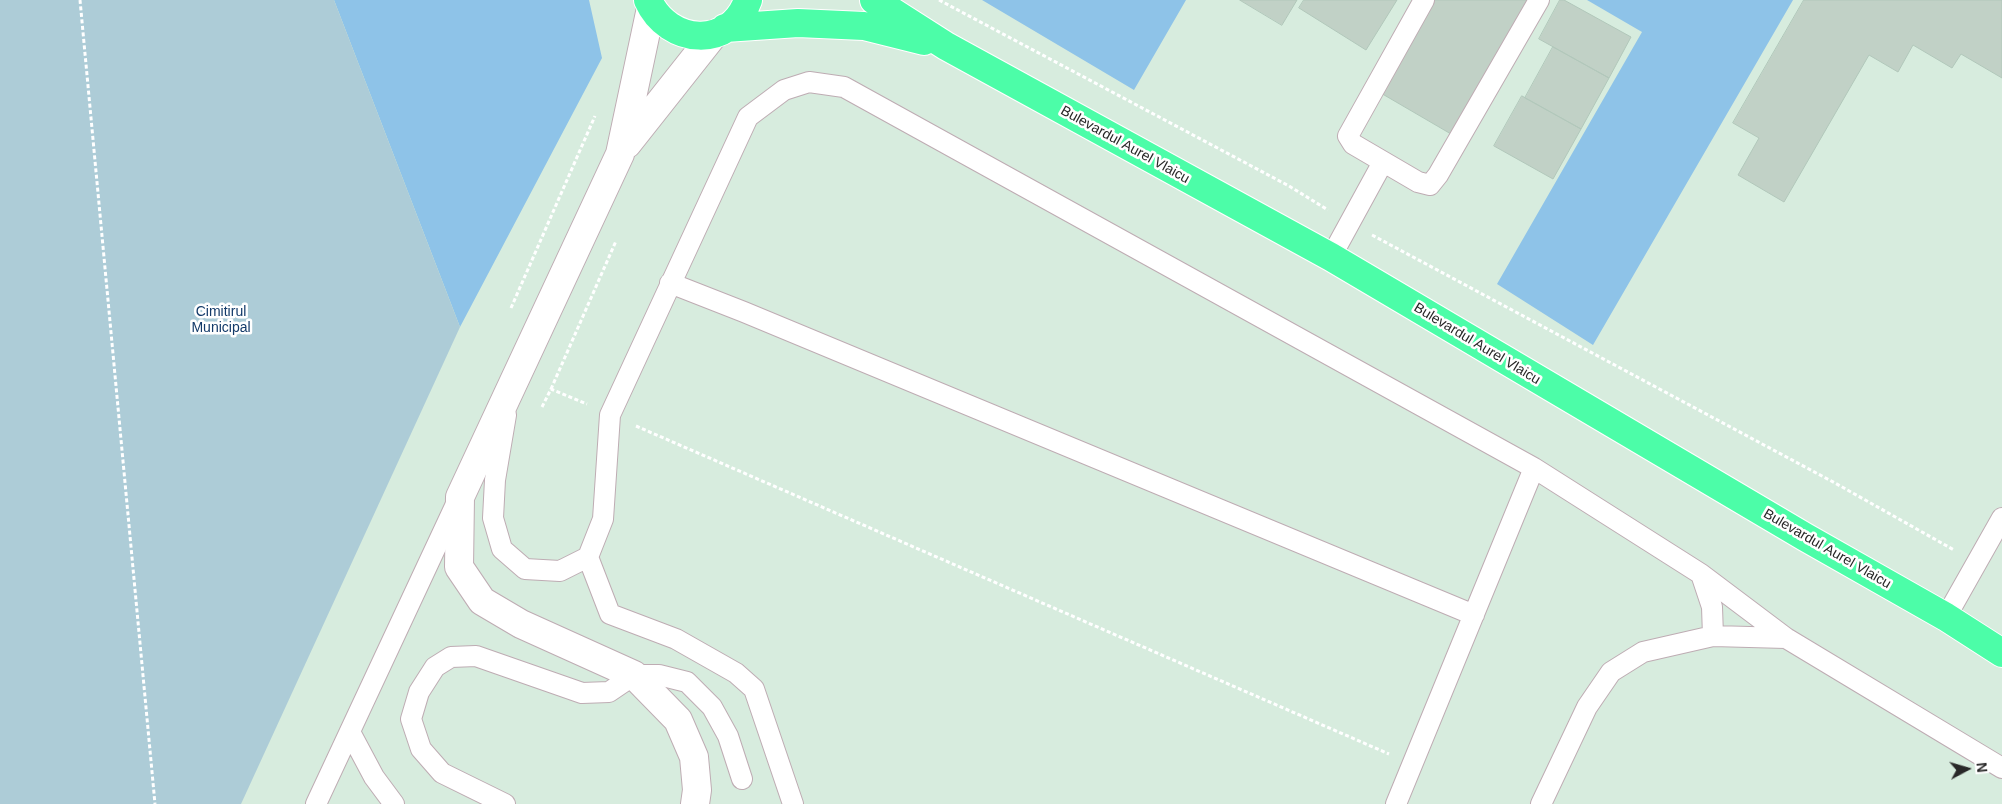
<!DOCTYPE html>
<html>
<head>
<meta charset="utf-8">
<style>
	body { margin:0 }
	#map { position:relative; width:2002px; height:804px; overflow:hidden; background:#d7ecde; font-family:Arial,sans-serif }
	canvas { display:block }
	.north { position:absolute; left:1942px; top:744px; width:50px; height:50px; -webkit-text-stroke:4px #fff; paint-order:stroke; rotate:84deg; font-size:14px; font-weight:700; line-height:20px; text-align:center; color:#282828 }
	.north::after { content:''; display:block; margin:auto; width:18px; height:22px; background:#282828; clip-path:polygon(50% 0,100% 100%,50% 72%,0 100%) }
</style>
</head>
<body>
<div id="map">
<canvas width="2002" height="804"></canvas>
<div class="north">N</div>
</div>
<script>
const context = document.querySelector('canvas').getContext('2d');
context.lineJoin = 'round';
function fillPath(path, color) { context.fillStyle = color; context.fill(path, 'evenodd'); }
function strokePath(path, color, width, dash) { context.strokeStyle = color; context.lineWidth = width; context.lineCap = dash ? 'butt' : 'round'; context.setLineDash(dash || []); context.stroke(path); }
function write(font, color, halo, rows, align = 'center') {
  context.font = font + ' Arial,sans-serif'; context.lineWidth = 5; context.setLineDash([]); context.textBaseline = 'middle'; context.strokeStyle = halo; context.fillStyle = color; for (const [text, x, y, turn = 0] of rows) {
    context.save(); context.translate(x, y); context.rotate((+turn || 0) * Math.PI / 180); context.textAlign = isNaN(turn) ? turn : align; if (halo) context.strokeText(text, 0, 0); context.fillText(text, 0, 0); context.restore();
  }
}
fillPath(new Path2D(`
	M334,0H589L602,58L460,327Z
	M982,0H1186L1134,90Z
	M1587,0H1793L1593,345L1497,284L1642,32Z`), '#8ec3e8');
fillPath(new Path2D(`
	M0,0H334L460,327L241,804H0Z`), '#adccd7');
const building = new Path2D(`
	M1240,0H1297L1282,25Z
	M1304,0H1397L1366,50L1299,8Z
	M1434,0H1529L1451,134L1379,92Z
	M1560,0H1564L1631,37L1609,78L1539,39Z
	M1804,0H2002V78L1961,54L1952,68L1913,45L1898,72L1869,55L1784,202L1738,175L1759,138L1733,123Z
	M1553,47L1609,78L1581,129L1525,98Z
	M1522,96L1581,129L1553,179L1494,146Z`);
fillPath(building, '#c1d1c6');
strokePath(building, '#b1c7ba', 1);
const lane = new Path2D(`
	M1424,0L1348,136L1353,144L1418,182L1430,185L1438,175L1539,0
	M1331,257L1383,162
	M670,283L744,312L1474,615
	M506,415L495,480L493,518L502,549L525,569L560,571L588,557
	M1701,574L1712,607L1713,636
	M1946,617L2002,518
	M350,732L374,777L394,804
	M316,804L457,502
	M505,804L442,773L421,749L411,719L419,692L435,667L451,657L476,656L582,693L609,692L634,675H659L687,682L712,707L728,736L742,779
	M793,804L754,689L736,673L676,639L610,614L588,557L603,519L610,415L748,117L784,90L809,82L844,87L1534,468L1701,574L1786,638L2002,768
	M1396,804L1534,468
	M1541,804L1587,707L1611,672L1643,652L1713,636L1786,638`);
const street = new Path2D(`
	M651,8L620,154L460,497L459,567L482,601L521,624L634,675L678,720L694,757L697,790L695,804
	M627,144L714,34`);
const primary = new Path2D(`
	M648,0C668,45 731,50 748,0
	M874,0L946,46L1331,257L1805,537L1946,617L2002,653
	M725,28L798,23L864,26L924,41`);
strokePath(lane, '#beacb3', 22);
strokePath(street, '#beacb3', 30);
strokePath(primary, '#fff', 30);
strokePath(new Path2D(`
	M80,0L155,804
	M939,0L1289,186L1328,210
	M1372,235L1835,483L1954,550
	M511,308L595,116
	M551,389L616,241
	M542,407L551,389L587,404
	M636,426L1389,754`), '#fff', 3, [4, 2.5]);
strokePath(lane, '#fff', 20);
strokePath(street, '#fff', 28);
strokePath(primary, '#4cfda8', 28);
write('14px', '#282828', '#fff', [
	["Bulevardul Aurel Vlaicu",1125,145,29],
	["Bulevardul Aurel Vlaicu",1477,344,31],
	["Bulevardul Aurel Vlaicu",1827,549,30]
]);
write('14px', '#133a69', '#fff', [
	["Cimitirul",221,312],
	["Municipal",221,328]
]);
</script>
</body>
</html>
